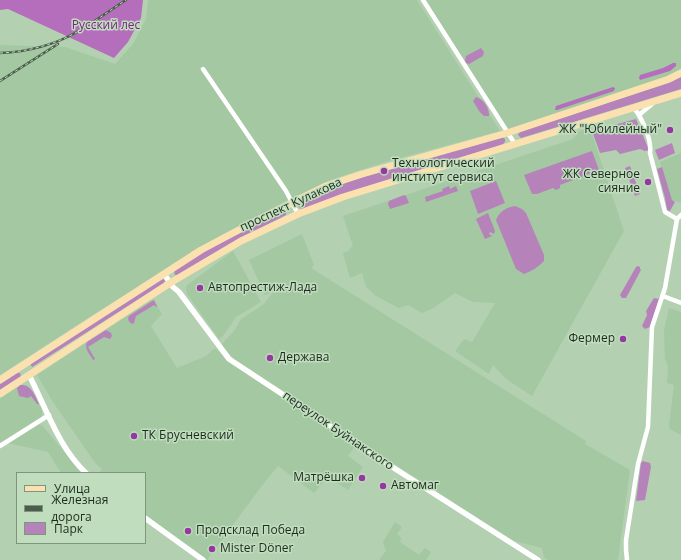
<!DOCTYPE html>
<html>
<head>
<meta charset="utf-8">
<style>
	body { margin:0 }
	#map { position:relative; width:681px; height:560px; overflow:hidden; background:#b3d1b1; font-family:"Open Sans",sans-serif }
	canvas { display:block }
	.legend { position:absolute; left:16px; top:472px; width:130px; height:72px; box-sizing:border-box; background:#c0debe; border:1px solid #7f967e; margin:0; padding:5px 7px; list-style:none; font-size:12px; color:#1e2a1e }
	.legend li { display:flex; align-items:center; gap:8px; height:20px }
	.legend b { width:20px; border:1px solid #7f967e }
</style>
</head>
<body>
<div id="map">
<canvas width="681" height="560"></canvas>
<ul class="legend">
<li><b style="height:5px;background:#fae1af"></b>Улица</li>
<li><b style="height:5px;background:#4b5d4b"></b>Железная дорога</li>
<li><b style="height:11px;background:#b582ba"></b>Парк</li>
</ul>
</div>
<script>
const context = document.querySelector('canvas').getContext('2d');
context.lineJoin = 'round';
function fillPath(path, color) { context.fillStyle = color; context.fill(path, 'evenodd'); }
function strokePath(path, color, width, dash) { context.strokeStyle = color; context.lineWidth = width; context.lineCap = dash ? 'butt' : 'round'; context.setLineDash(dash || []); context.stroke(path); }
function write(font, color, halo, rows, align = 'center') {
  context.font = font + ' "Open Sans",sans-serif'; context.lineWidth = 3; context.setLineDash([]); context.textBaseline = 'middle'; context.strokeStyle = halo; context.fillStyle = color; for (const [text, x, y, turn = 0] of rows) {
    context.save(); context.translate(x, y); context.rotate((+turn || 0) * Math.PI / 180); context.textAlign = isNaN(turn) ? turn : align; if (halo) context.strokeText(text, 0, 0); context.fillText(text, 0, 0); context.restore();
  }
}
fillPath(new Path2D(`
	M148,0H417L500,131L385,162L333,179L292,198L222,235L94,314L0,375V45L65,47L115,64L133,44L146,19Z
	M426,0H681V70L668,78L507,131Z
	M590,128L624,231L532,396L506,379L493,365L489,374L455,351L464,339L472,342L495,303L473,302L455,293L432,309L422,313L408,305L399,308L376,296L366,287L362,273L350,278L343,253L350,250V248L353,246L343,216L573,139L576,135V132Z
	M681,153V203L672,200L660,162Z
	M302,234L314,265L311,268L586,441L585,444L630,470L618,560H548L544,558L542,548L514,541L299,403L300,401L235,360L229,354L221,345L234,331L241,319L264,304L274,291L265,295L249,260Z
	M233,251L261,302L236,317L223,336L219,339L187,294L186,286Z
	M153,299L162,314L151,326L177,368L206,356L215,348L230,362L356,445L348,456L363,467L348,490L327,477L314,493L278,466L261,487L207,560H206L145,516V473H99L102,469L95,463L51,399L37,375Z
	M669,308L681,312V435L670,429L669,425L674,385L667,383L668,366L665,359L664,331Z
	M20,385H26L29,387L42,409V415L38,424L42,425L82,473H61L48,452L3,442L0,443V397Z
	M395,522L402,527L397,534L402,539L400,542L419,555L425,548L431,552L426,560H379L386,551L383,543L384,540Z`), '#a4c8a2');
fillPath(new Path2D(`
	M481,48L484,52L483,56L469,64L466,63L465,61L466,56Z
	M681,76V89L521,138L518,135L520,131L669,83Z
	M476,97C484,99 490,109 489,116H484L479,111L473,101Z
	M636,119L649,150L645,151L640,149L620,154L616,150L600,153L592,131Z
	M502,137L505,139V142L502,145L355,190L303,209L300,208L298,206L301,202L330,188L350,181Z
	M672,143L675,153L659,160L655,150Z
	M592,151L599,170L560,185V188L556,190L553,188L537,194H532L524,175Z
	M630,166L640,194L635,196L625,168Z
	M662,167L672,200L675,202L670,211L667,210L665,198L657,169Z
	M496,181L505,203L478,214L470,191Z
	M449,186L450,189L456,186L458,191L426,202L425,197L443,191L442,189Z
	M404,195L406,196L409,203L390,209L388,204L389,201Z
	M515,206L522,209L526,213L544,255V261C538,267 532,271 524,274L516,269L496,220C500,211 505,208 515,206Z
	M284,211H286V215C249,233 213,253 178,275H175L174,271L208,249Z
	M488,213L495,231L494,234L490,232L489,234L492,236L485,239L476,219Z
	M638,266L640,267V269L641,270L626,298H622L620,295L636,267Z
	M163,279L165,280L164,283L32,367L30,363Z
	M660,296L650,327L645,329L642,326L647,315L646,311L654,298L658,299Z
	M154,300L157,306V307L154,305L136,316L134,323L133,324C129,323 127,319 129,316Z
	M106,330L111,333L112,336L110,339L104,337L88,347L95,359L93,360C90,354 84,349 87,342Z
	M17,373H20L21,377L0,390V384Z
	M20,385C31,384 35,395 39,404H37L31,396L28,398L19,396L17,388Z
	M643,461L650,463L651,467L645,500L636,501L641,463Z`), '#b582ba');
fillPath(new Path2D(`
	M0,0H143L141,18L128,42L114,58L8,9L0,10Z
	M673,63H676V66L670,71L640,80L639,78L640,75L663,68Z
	M613,87L615,88L614,91L557,110H555L556,106Z`), '#b46ebc');
strokePath(new Path2D(`
	M423,0L515,144
	M203,69L286,191L298,214
	M634,108C642,118 652,140 650,153L665,212L677,219
	M640,114L652,104
	M663,296L681,303
	M0,446L49,415
	M627,560L626,550V540L638,464L648,427L652,327L665,288L677,219L681,215`), '#fff', 4.5);
strokePath(new Path2D(`
	M164,274L173,287L179,292L229,359L397,470L538,560
	M29,375C46,408 59,448 86,473
	M145,518L203,560`), '#fff', 5.5);
strokePath(new Path2D(`
	M0,380L201,250L250,224L326,186L362,174L507,133L669,79L681,73
	M0,394L170,283L241,241L298,214L343,197L681,93`), '#fae1af', 7);
const rail = new Path2D(`
	M0,53C26,52 54,45 77,32C93,23 109,11 126,0
	M0,81L58,44`);
strokePath(rail, '#4b5d4b', 2.5);
strokePath(rail, '#c0debe', 1, [3]);
for (const [x, y, r, color] of [
	[670,130,4,"#9638a1"],
	[384,171,4,"#9638a1"],
	[648,182,4,"#9638a1"],
	[200,288,4,"#9638a1"],
	[623,339,4,"#9638a1"],
	[270,358,4,"#9638a1"],
	[134,436,4,"#9638a1"],
	[362,478,4,"#9638a1"],
	[383,486,4,"#9638a1"],
	[188,531,4,"#9638a1"],
	[212,549,4,"#9638a1"]
]) { const dot = new Path2D(); dot.arc(x, y, r, 0, 2 * Math.PI); context.fillStyle = color; context.fill(dot); strokePath(dot, '#c0debe', 1.5); }
write('12px', '#792382', '#c0debe', [
	["Русский лес",106,26]
]);
write('12px', '#1e2a1e', '#c0debe', [
	["ЖК \"Юбилейный\"",662,130,"right"],
	["Технологический",392,164],
	["институт сервиса",392,178],
	["ЖК Северное",640,175,"right"],
	["сияние",640,189,"right"],
	["Автопрестиж-Лада",208,288],
	["Фермер",615,339,"right"],
	["Держава",278,358],
	["ТК Брусневский",142,436],
	["Матрёшка",354,478,"right"],
	["Автомаг",391,486],
	["Продсклад Победа",196,531],
	["Mister Döner",220,549]
], 'left');
write('12px', '#1e2a1e', '#c0debe', [
	["проспект Кулакова",291,205,-25],
	["переулок Буйнакского",338,431,34]
]);
</script>
</body>
</html>
